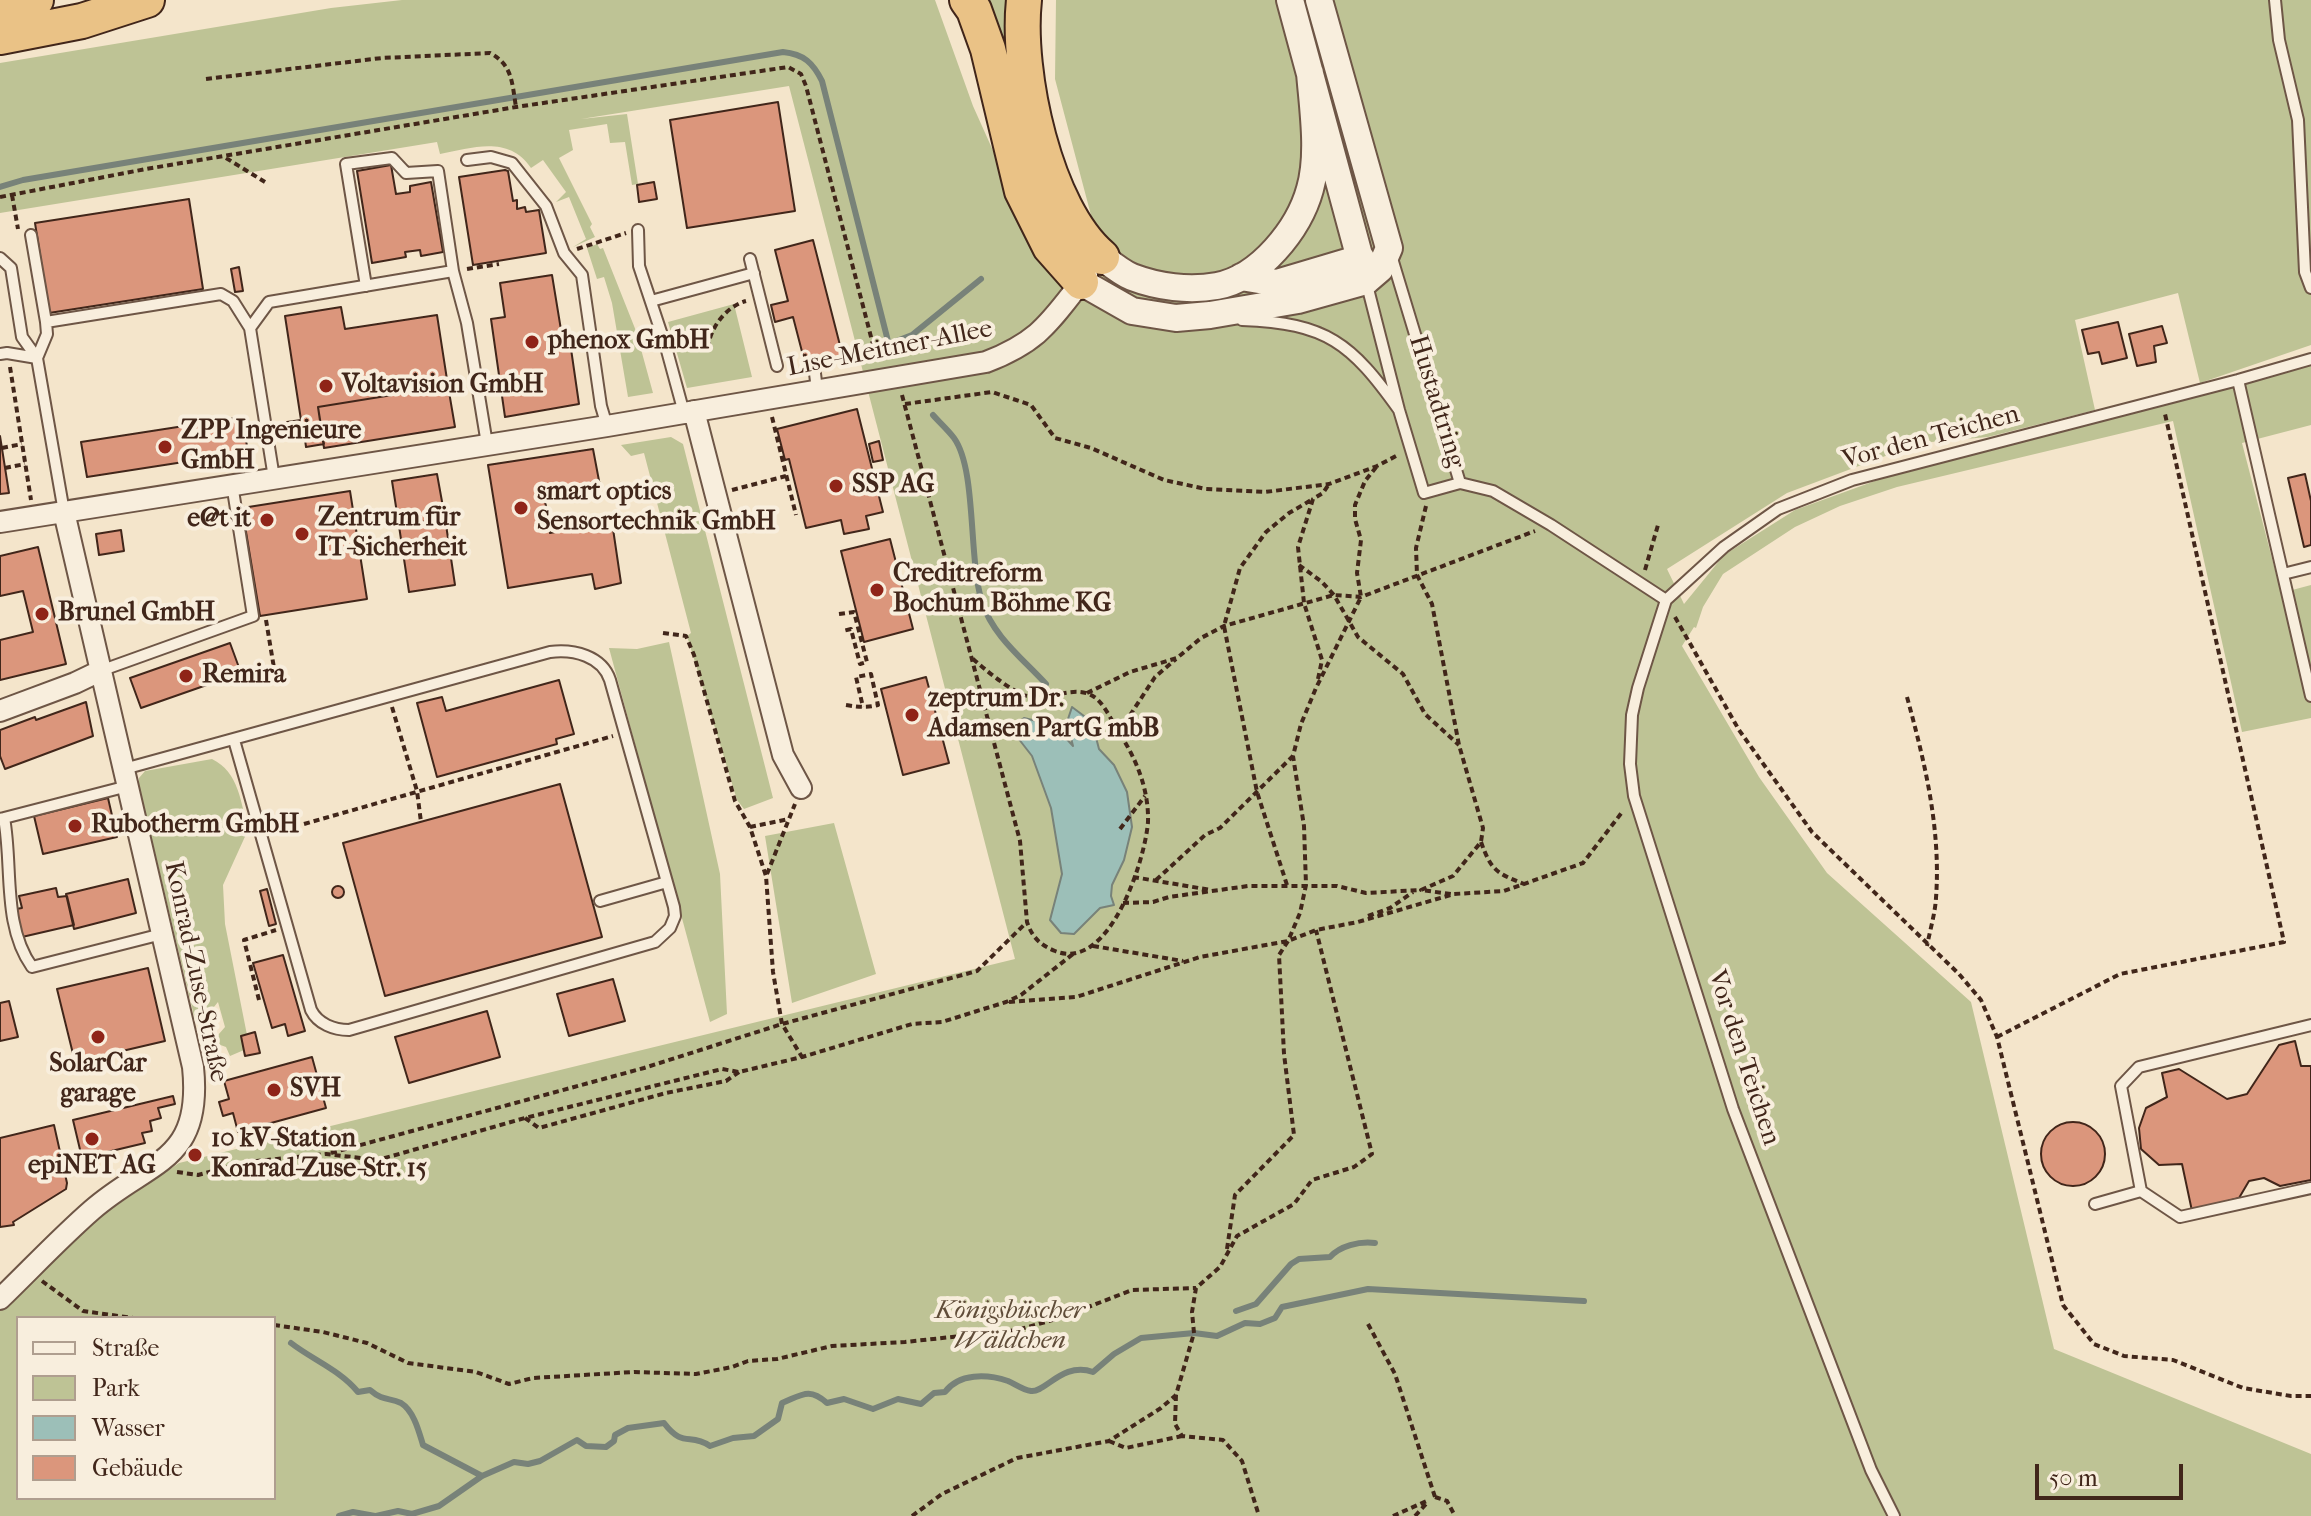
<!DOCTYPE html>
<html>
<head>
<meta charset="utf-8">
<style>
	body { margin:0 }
	#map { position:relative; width:2311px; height:1516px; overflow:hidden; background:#f4e5cb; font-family:"IM FELL French Canon",serif }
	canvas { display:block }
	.legend { position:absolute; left:16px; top:1316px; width:260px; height:184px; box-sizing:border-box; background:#f8eedd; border:2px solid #af9e8f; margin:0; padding:10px 14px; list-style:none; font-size:24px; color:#41261a }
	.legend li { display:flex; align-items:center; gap:16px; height:40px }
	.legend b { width:40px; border:2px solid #af9e8f }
	.scale { position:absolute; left:2035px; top:1464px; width:148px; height:36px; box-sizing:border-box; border:4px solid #41261a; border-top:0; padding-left:10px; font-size:24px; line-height:28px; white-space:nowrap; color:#41261a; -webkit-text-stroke:6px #f8eedd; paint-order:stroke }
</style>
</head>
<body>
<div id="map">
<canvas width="2311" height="1516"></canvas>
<ul class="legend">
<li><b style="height:10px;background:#f8eedd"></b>Straße</li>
<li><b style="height:22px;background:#bec395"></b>Park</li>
<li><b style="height:22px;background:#9cbfb8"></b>Wasser</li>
<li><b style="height:22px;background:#db967c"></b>Gebäude</li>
</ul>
<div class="scale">50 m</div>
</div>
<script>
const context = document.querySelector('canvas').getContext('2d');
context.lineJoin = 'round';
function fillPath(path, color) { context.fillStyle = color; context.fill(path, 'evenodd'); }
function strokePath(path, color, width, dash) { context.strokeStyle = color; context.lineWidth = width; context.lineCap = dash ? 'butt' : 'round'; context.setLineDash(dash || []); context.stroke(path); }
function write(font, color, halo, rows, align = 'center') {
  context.font = font + ' "IM FELL French Canon",serif'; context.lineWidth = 8; context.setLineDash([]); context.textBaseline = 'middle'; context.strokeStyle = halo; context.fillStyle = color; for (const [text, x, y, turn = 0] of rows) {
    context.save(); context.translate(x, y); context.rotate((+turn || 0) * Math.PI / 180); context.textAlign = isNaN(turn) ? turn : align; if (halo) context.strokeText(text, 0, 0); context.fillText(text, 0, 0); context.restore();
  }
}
fillPath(new Path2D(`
	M402,0H935L973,106L1047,271L1066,249L982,0H1012L1070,244L1092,219L1055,79L1056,0H2311V345L2200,383L2178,293L2075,320L2095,410L1988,437L1920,443L1787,493L1667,569L1684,604L1724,555L1795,510L1908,469L2220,391L2311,365V425L2242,443L2281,593L2311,585V718L2242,732L2173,421L1897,487L1840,506L1795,527L1723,574L1703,607L1696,628L1694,627L1682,646L1759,777L1827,873L1971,1002L2054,1349L2311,1454V1516H0V1310L95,1220L179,1163L1015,959L789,86L581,119L627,114L638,184L632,185L625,142L610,143L607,124L569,130L573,150L559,158L592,224L590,227L595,237L573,247L586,239L569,197L556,202L566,192L543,160L531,168C509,135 472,148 440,154L437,142L0,213V63L331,8ZM18,1318H274V1498H18Z
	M597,244L600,249L603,248L636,331L653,393L628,397L612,303L604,277L597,279L587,248Z
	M734,304L752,377L687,388L668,322Z
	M671,437L683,444L773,798L744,809L737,800L687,636L691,633L644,453L631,456L621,445Z
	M669,642L720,874L727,1014L710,1022L609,648L637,649Z
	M212,759C239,772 241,803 248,830L223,885L225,924L247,1035L241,1036L244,1050L230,1056L226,1047L212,1042L225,1027L218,1002L209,1013L195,1020L139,786V778L145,771Z
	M834,823L876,974L792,1003L765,836Z`), '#bec395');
const water = new Path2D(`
	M1072,707L1092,722L1099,749L1114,765L1127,792L1132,827L1124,860L1112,885L1111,896L1114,905L1100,908L1074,934L1061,933L1050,920L1062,874L1051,808L1032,756L1018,738L1015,725L1024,718L1054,725L1073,746L1067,722Z`);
fillPath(water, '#9cbfb8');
strokePath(water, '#788279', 2);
strokePath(new Path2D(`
	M0,187L23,180L783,52C804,54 813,63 822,81L891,353
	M889,344L912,335L981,279
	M933,415C939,422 948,430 954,438C977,470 968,558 982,602C993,636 1022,658 1046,684
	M1236,1311L1256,1304L1291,1264L1299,1259L1330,1257C1340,1246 1359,1241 1375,1243
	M291,1343C313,1360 340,1370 358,1392L370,1390C384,1402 389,1397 401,1403C414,1411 419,1432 423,1445L482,1476
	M339,1516L353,1512L375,1516
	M376,1516L398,1511L412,1514L439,1506L482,1476L514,1462L528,1464L540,1461L577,1440L586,1446L606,1447L614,1441L615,1435L628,1428L664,1423C684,1449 689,1432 710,1446L733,1438L754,1436L778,1419L782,1403C802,1395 809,1387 827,1403L844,1399L873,1409L898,1399L921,1404L934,1393L945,1392C959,1373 987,1374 1008,1381C1015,1384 1023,1390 1031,1391C1045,1393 1063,1361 1093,1372L1114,1354L1141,1338L1194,1333L1217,1336L1245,1323L1260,1324L1275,1318L1282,1307L1368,1289L1584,1301`), '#788279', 6);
const building = new Path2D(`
	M778,102L795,211L687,228L670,120Z
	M391,165L396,194L410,192V186L431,182L443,252L421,256L420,250L405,252L406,257L372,263L357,171Z
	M505,170L508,171L513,201L517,200V209L525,207L526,212L539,210L546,253L473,265L459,177Z
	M654,182L657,199L639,202L637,185Z
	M189,199L203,289L49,313L35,223Z
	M813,240L843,357L806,367L793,317L775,322L771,305L788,301L775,250Z
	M239,267L243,291L235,292L231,269Z
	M552,275L562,336L569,335L579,404L505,417L491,319L505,317L500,283Z
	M341,307L345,329L437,315L448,386L318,407L324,444L306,447L304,432L289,435L287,422L301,420L285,316Z
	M2118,322L2127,358L2102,364L2099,352L2088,354L2082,330Z
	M2162,326L2167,343L2154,346L2156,362L2137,366L2129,334Z
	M448,386L455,427L324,448L318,407Z
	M857,409L883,512L866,516L869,529L844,534L841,520L806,528L789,459L785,460L777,429Z
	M242,417L248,452L87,477L81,442Z
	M0,436L9,493L0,494Z
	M879,441L883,460L873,462L869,444Z
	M593,449L600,486L544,494L550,533L612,522L621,583L595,589L592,574L508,588L488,465Z
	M437,474L445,518L399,526L392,481Z
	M2305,474L2311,501V545L2304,547L2288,478Z
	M350,491L367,599L260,616L242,508Z
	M445,518L455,585L409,592L399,526Z
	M121,530L124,551L99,555L96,534Z
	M890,539L913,629L864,642L841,551Z
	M38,547L66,664L0,680V640L33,632L23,591L0,596V556Z
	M230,643L241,673L141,708L130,678Z
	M926,677L949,763L903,775L881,689Z
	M559,680L574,734L556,739L557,744L437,777L417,703L442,697L446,711Z
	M86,702L93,736L5,769L0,756V730L35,717L36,720Z
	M560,784L602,937L385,996L343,843Z
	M108,798L117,837L43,854L34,816Z
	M128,879L136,913L74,929L66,894Z
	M332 892a6 6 0 1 1 12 0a6 6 0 1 1-12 0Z
	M56,888L58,897L67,896L74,925L22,937L16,909L22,908L19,896Z
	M267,889L276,924L269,926L260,891Z
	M283,955L305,1031L288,1036L285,1024L272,1028L253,963Z
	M148,968L165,1041L75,1062L57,989Z
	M613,979L625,1021L569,1036L557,994Z
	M9,1001L18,1037L0,1041V1003Z
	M487,1011L500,1057L409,1083L395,1037Z
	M255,1032L260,1053L245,1056L241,1036Z
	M2295,1041L2301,1066H2311V1180L2280,1186L2264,1178L2249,1181L2239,1198L2192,1211L2182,1164L2159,1165L2141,1149L2139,1128L2146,1108L2167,1097L2162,1073L2179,1069L2227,1099L2247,1094L2279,1045Z
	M312,1057L326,1108L238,1132L233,1113L223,1116L219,1102L229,1099L224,1081Z
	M173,1096L175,1104L158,1108L161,1118L150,1121L152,1131L142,1133L145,1143L82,1158L73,1120Z
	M2041 1154a32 32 0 1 1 64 0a32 32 0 1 1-64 0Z
	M54,1125L67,1183L66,1189L13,1222L14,1225L0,1227V1138Z`);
fillPath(building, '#db967c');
strokePath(building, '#41261a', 2);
const service = new Path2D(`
	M2275,0L2279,40L2298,120L2305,272L2311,288
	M467,160L491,157L512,163L546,206L564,253L582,275L601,406L607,426
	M638,230L639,266L666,347L684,413
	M31,235L46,322
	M1391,255L1460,483
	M0,258L11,268L22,337L37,358L64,512
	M750,259L777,366
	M1366,281L1399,410L1424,493L1460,483
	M366,286L346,164L392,158L406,173L438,171L453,271L467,323L487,444
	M651,301L754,273
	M1242,320C1327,323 1351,343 1399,410
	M250,328L269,302L453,271
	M0,354L7,353L37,358
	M37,358L47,334L46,322L221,294L233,301L250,328L274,478
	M814,365L817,390
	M2238,380L2311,696
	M1460,483L1493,491L1551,525L1666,600
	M2283,574L2311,567
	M100,671L253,616L232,484
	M124,769L550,652C574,649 602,656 610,680L674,907L675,916L670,928L655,942L349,1030C334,1030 318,1024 311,1010L234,740
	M4,818L128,786
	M0,819L4,818C13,866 2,925 32,967L162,934
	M600,901L667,882
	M2311,1025L2139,1067L2121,1086L2141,1191L2180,1217L2311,1188
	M2095,1204L2141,1191
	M1894,1516L1871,1470L1733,1109L1634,796L1630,764L1632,715L1638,688L1666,600L1724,547L1778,509L1852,480L2238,380L2311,359`);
const minor = new Path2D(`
	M694,411L783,755L801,788
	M0,522L607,426L986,362C1043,340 1051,319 1087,275
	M0,711L75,683L100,671
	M0,1299C31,1269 60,1238 92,1210C149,1160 203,1163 193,1067L64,512`);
const tertiary = new Path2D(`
	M1290,0L1366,281
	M1102,257C1111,264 1122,273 1132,277C1158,287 1189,291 1217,286C1260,278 1299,229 1310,189C1320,155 1313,109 1310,73
	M1241,277L1277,283L1361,258
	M1081,282L1132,311L1176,318L1210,315L1298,300L1366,281L1380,269L1389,248L1319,0`);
const trunk = new Path2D(`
	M967,0L974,10L988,49L1022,191L1050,247L1081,282
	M1024,0C1016,72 1045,209 1102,257
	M0,3L36,0
	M0,37L82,21L147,0`);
strokePath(service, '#6e5646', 14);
strokePath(minor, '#6e5646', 24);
strokePath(tertiary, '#6e5646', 30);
strokePath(trunk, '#41261a', 38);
strokePath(new Path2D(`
	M206,79L382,58L490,53C513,65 512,84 516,107
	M226,158L265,182
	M12,195L18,229
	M0,197L146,169L516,107L788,67L801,74L806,86L877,360
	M577,249L626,233
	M467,269L499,264
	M708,348C710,327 727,306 746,301
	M10,367L31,500
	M902,395L1020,841L1027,922C1032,937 1040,945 1055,951C1109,973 1145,861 1148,822C1149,789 1136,758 1118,731C1112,721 1106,708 1098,700C1078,681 1050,702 1027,696C1013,693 983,668 972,658
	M905,404L992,392L1031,405L1055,438L1091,448L1164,480L1206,489L1265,492L1329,484L1377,466L1398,455
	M772,417L796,515
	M2,448L22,444
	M5,468L25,464
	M732,490L786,476
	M1426,506L1416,548L1417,575L1432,604L1459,745L1483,828L1481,842L1453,876L1421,890L1451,894
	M1299,565L1322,582L1334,595L1358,637L1403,674L1425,714L1459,745
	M1645,570L1658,525
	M839,614L854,612L867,662L860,664L851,629L843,631
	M1675,617L1739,730L1812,832L1959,974L1981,1000L1997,1037L2063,1305L2094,1344L2124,1356L2173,1360L2243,1388L2291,1396H2311
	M266,620L276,680
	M663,633L686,636L694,655L735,801L750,827L766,876L773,972L782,1024L802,1057
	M1318,679L1322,660L1304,603L1298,547L1313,499L1323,493L1329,484
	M1087,693L1130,672L1177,658L1201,638L1224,626L1334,595L1361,597L1535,531
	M1907,697C1925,763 1941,829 1936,898C1935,914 1930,930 1927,946
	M846,705C858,707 867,708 878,705L871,674L856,677L863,707
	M392,707L417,791L421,822
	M1119,732L1155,677L1176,659
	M304,824L613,736
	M750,827L789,819
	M1120,829L1145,796
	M1481,842C1491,870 1496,873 1524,884
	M767,874L795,804
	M1133,877L1211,890
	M1156,880L1205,835L1220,828L1293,756
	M1287,885L1257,792L1224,626L1240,568L1266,532L1289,513L1313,499
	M1123,903L1153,902L1169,897L1248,886H1337L1366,893L1421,890
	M1368,916L1390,908L1413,892
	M1093,946L1183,961
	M259,1000L244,940L276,930
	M1009,1002L1076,997L1200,957L1288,941L1316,930L1358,922L1454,894L1504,891L1583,863L1623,811
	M1997,1037L2120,974L2284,942L2165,414
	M525,1118L539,1128L666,1093L726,1081L739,1072
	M331,1153L644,1068L782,1024L977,971L1027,922
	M177,1172L198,1175L247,1162L326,1154L378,1160L525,1118L722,1069L739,1072L802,1057L912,1024L942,1022L1006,1002L1021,995L1073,954
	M1227,1249L1235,1195L1294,1135L1284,1054L1279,955L1288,941L1300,913L1306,885L1304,826L1293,756L1301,724L1316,688L1361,597L1357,573L1361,540L1355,519V505L1365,481L1377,466
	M42,1281L83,1311L133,1318
	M1368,1324L1395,1374L1435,1497
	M274,1325L323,1332L367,1343L408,1363L476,1372L509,1384L533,1378L634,1372L696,1374L732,1367L748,1361L777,1359L832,1346L905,1342L1017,1330L1060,1318L1132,1290L1196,1288
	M1176,1395L1175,1424L1182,1436L1223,1440L1242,1461L1259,1516
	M1109,1441L1126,1448L1182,1436
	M1435,1497L1447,1501L1455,1516
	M912,1516L942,1494L1017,1458L1109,1441L1161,1408L1176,1395L1194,1333L1192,1312L1196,1288L1220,1267L1237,1236L1294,1204L1312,1180L1354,1167L1372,1154L1316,930
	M1393,1516L1429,1500
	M1415,1516L1427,1503`), '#41261a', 4, [6, 4]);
strokePath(service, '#f8eedd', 10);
strokePath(minor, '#f8eedd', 20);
strokePath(tertiary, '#f8eedd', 26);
strokePath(trunk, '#eac286', 34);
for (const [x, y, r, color] of [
	[532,342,8,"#8f2418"],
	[326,386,8,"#8f2418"],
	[165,447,8,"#8f2418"],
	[836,486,8,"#8f2418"],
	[521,508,8,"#8f2418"],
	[267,520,8,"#8f2418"],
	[302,534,8,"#8f2418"],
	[877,590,8,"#8f2418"],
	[42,614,8,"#8f2418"],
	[186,676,8,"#8f2418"],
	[912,715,8,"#8f2418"],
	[75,826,8,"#8f2418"],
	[98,1037,8,"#8f2418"],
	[274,1090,8,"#8f2418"],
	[92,1139,8,"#8f2418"],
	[195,1155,8,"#8f2418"]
]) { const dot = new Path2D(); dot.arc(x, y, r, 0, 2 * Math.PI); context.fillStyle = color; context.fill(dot); strokePath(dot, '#f8eedd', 3); }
write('bold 26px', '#41261a', '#f8eedd', [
	["phenox GmbH",548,342],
	["Voltavision GmbH",342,386],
	["ZPP Ingenieure",181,432],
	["GmbH",181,462],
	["SSP AG",852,486],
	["smart optics",537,493],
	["Sensortechnik GmbH",537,523],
	["Zentrum für",318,519],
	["IT-Sicherheit",318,549],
	["e@t it",251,520,"right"],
	["Creditreform",893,575],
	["Bochum Böhme KG",893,605],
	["Brunel GmbH",58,614],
	["Remira",202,676],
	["zeptrum Dr.",928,700],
	["Adamsen PartG mbB",928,730],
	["Rubotherm GmbH",91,826],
	["SolarCar",98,1065,"center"],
	["garage",98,1095,"center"],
	["SVH",290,1090],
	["10 kV-Station",211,1140],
	["Konrad-Zuse-Str. 15",211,1170],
	["epiNET AG",92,1167,"center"]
], 'left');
write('26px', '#41261a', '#f8eedd', [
	["Lise-Meitner-Allee",890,349,-11],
	["Hustadtring",1436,402,73],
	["Vor den Teichen",1931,438,-15],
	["Konrad-Zuse-Straße",195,972,78],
	["Vor den Teichen",1743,1058,72]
]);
write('italic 26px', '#604d39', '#f8eedd', [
	["Königsbüscher",1010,1312],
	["Wäldchen",1010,1342]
]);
</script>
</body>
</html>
